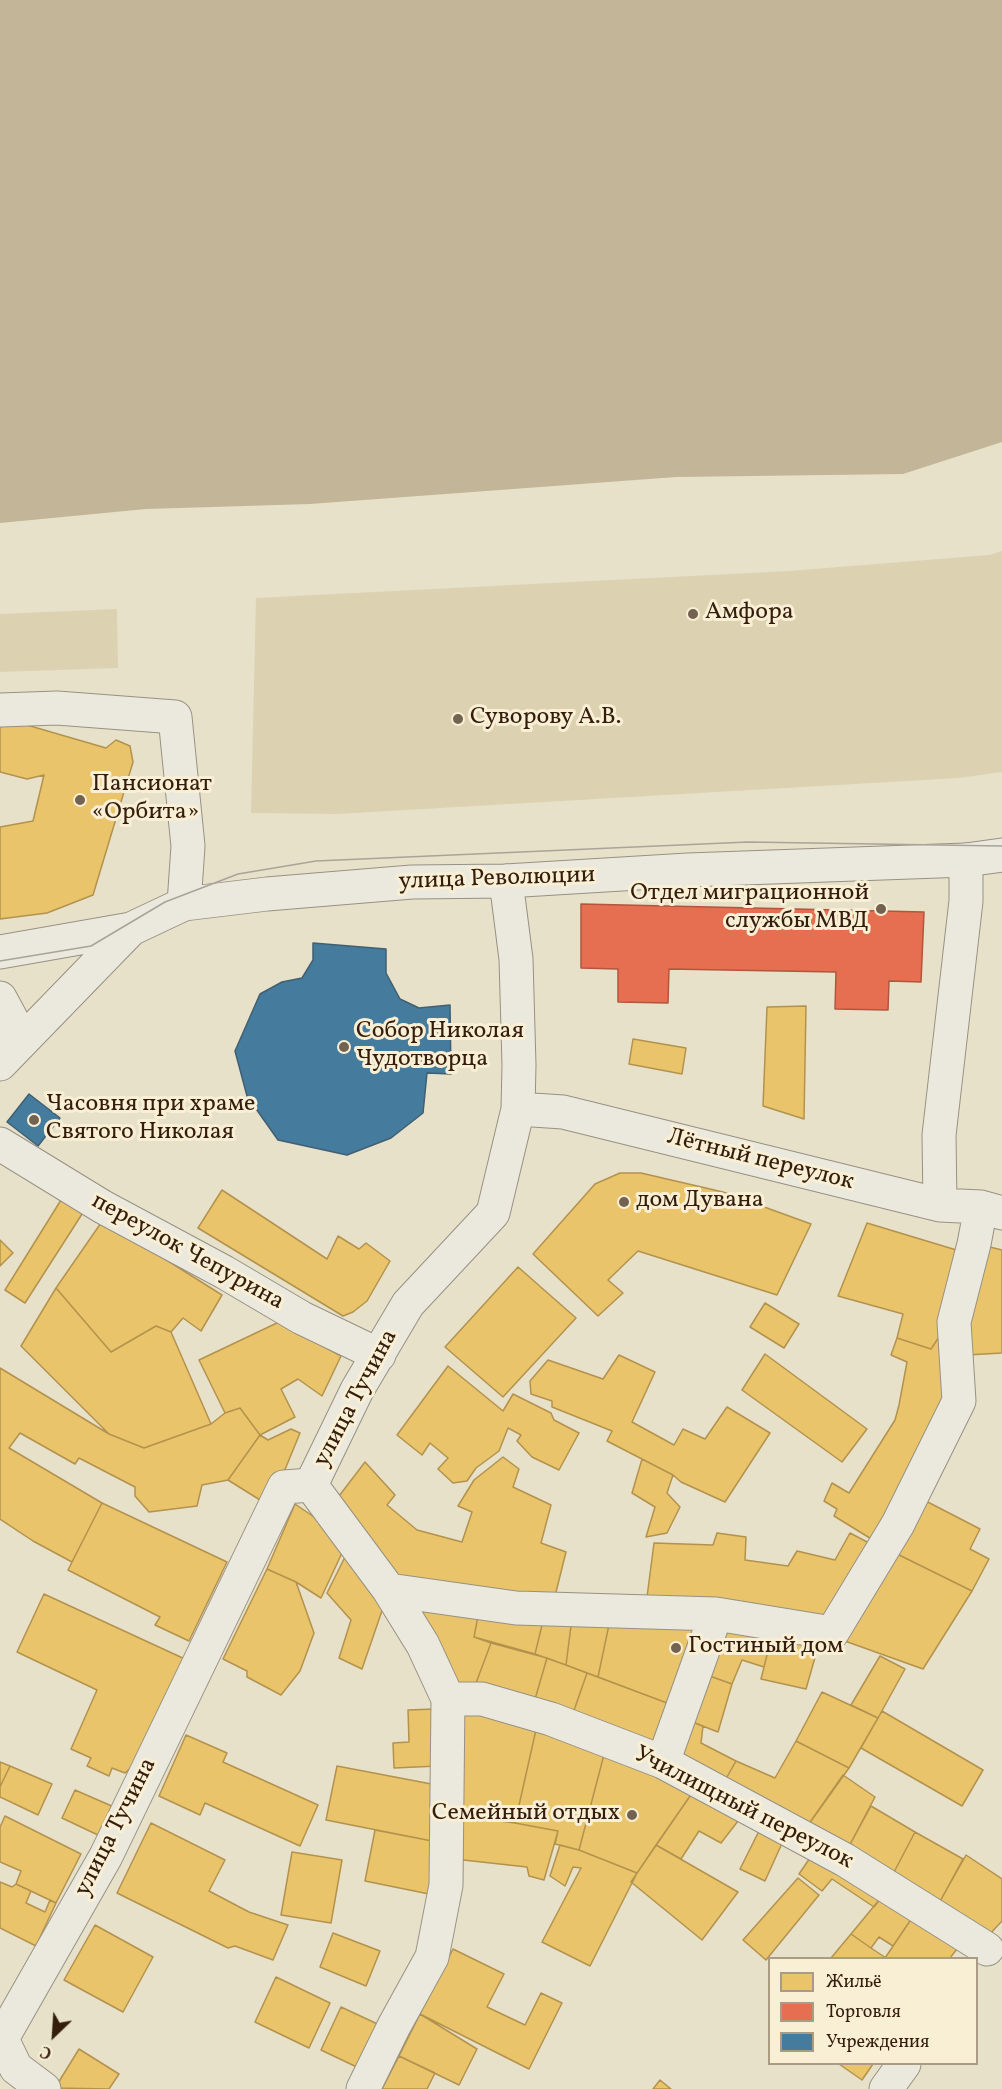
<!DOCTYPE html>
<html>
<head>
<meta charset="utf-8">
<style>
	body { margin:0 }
	#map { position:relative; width:1002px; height:2089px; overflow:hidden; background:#e7e1ca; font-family:Vollkorn,serif }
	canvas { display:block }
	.legend { position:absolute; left:768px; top:1957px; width:210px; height:108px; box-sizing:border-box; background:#f8efd4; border:2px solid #aa9b84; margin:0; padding:8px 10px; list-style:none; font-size:18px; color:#341d0d }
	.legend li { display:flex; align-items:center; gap:12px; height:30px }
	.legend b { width:30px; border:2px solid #aa9b84 }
	.north { position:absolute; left:24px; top:2005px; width:60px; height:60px; -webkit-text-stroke:4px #f8efd4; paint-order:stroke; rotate:205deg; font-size:16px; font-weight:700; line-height:24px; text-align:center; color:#341d0d }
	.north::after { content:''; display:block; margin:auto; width:21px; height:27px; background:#341d0d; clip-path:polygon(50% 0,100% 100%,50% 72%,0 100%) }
</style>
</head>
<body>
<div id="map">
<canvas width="1002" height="2089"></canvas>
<ul class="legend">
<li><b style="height:16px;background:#e9c46a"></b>Жильё</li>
<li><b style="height:16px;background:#e76f51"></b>Торговля</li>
<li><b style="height:16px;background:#457b9d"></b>Учреждения</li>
</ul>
<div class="north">С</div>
</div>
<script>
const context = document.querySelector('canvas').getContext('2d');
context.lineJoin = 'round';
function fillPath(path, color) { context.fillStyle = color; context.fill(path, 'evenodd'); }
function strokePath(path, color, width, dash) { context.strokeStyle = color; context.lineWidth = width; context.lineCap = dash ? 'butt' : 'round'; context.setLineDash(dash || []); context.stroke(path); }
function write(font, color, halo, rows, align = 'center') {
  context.font = font + ' Vollkorn,serif'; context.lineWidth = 6; context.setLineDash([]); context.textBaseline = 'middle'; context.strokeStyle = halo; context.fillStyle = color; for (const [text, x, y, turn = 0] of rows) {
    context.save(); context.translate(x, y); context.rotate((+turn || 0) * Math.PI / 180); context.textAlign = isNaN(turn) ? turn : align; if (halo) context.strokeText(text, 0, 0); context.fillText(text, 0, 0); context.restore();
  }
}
fillPath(new Path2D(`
	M1002,551V772L959,778L337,814L251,813L256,598L789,571L989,555Z
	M117,609L118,668L0,672V614Z`), '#dcd2b2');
fillPath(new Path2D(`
	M0,0H1002V442L903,474L676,477L310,504L146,509L0,523Z`), '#c3b597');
const homes = new Path2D(`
	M20,723L106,748L116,740L130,746L133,762L93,895L47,913L0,919V827L33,821L44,775L27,779L0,772V724Z
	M806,1006L804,1119L763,1106L767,1007Z
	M633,1039L686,1048L682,1074L629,1064Z
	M620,1173H641L723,1192L811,1224L777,1295L638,1251L608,1280L623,1293L598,1316L533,1254L595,1184Z
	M222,1190L327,1259L338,1236L359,1249L366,1243L390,1261L367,1301L353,1312L343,1316L198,1228Z
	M61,1200L84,1211L25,1303L5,1290Z
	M103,1220L222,1295L201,1331L183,1318L171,1332L156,1326L111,1352L56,1288Z
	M867,1223L963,1252L941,1334L931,1349L897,1338L903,1314L838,1296Z
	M0,1240L13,1253L0,1266Z
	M986,1246L1002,1250V1353L967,1355L964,1327Z
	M518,1267L576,1318L503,1397L445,1347Z
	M56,1288L111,1352L156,1326L171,1332L211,1424L144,1448L109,1434L21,1346Z
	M765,1303L799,1324L784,1348L750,1327Z
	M279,1322L341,1356L322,1396L298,1379L281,1389L295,1417L260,1435L240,1408L225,1413L199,1360Z
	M941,1334L949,1389L873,1540L834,1516L837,1509L824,1501L832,1483L849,1493L895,1420L899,1405L907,1362L891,1355L897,1338L931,1349Z
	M765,1354L867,1429L842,1462L742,1390Z
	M619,1355L655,1372L632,1422L674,1445L683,1429L705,1439L727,1407L770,1433L725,1502L681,1482L673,1475L607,1441L612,1431L552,1407V1401L531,1394L530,1381L548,1360L603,1379Z
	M448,1366L503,1411L513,1394L551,1413L554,1420L579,1433L559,1470L532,1457L517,1441L521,1435L508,1428L499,1451L476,1468L467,1481L453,1483L438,1469L448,1458L430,1443L422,1455L397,1435Z
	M0,1368L109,1434L144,1448L211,1424L225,1413L240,1408L260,1435L228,1480L202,1485L197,1506L149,1512L135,1496V1487L79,1458L75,1464L20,1433L9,1448L102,1503L72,1562L33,1541L0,1519Z
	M291,1429L300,1433L284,1472L260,1500L228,1480L260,1435L268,1440Z
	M503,1457L519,1469L513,1487L551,1505L541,1543L566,1552L554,1600L401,1581L336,1500L365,1462L395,1495L387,1505L417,1530L462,1542L472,1512L458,1506L474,1480Z
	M642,1459L673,1475L667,1493L680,1507L667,1533L646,1537L655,1507L632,1493Z
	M920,1498L980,1529L970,1549L989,1559L972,1591L893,1552Z
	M102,1503L227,1562L189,1641L155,1625L160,1617L68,1570Z
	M295,1504L348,1540L321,1598L296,1582L267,1569Z
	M717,1533L746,1537L745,1560L788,1566L797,1551L835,1560L850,1533L871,1544L829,1620L647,1597L654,1543L713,1545Z
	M349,1549L386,1599L362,1669L339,1658L351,1620L327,1593Z
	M893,1552L972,1591L923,1669L842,1640Z
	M267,1569L296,1582L314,1633L300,1671L281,1695L247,1677V1671L223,1659Z
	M44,1594L187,1660L135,1764L125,1773L112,1768L109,1776L87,1766L91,1758L71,1749L97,1690L17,1652Z
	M415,1602L479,1611L474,1637L491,1643L473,1691H454Z
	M479,1611L544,1617L535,1654L474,1637Z
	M544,1617L572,1618L566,1665L535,1654Z
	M572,1618L610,1620L598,1677L566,1665Z
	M610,1620L705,1621L675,1706L598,1677Z
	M721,1622L773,1631L764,1667L742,1660L732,1684L704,1674Z
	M773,1631L820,1640L806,1689L761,1679Z
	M491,1643L547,1658L533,1706L473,1691Z
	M880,1656L905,1669L878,1718L851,1705Z
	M547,1658L587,1673L571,1719L533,1706Z
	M587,1673L675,1706L658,1752L571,1719Z
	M704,1674L732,1684L718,1732L687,1720Z
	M822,1692L878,1718L849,1768L796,1741Z
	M457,1703L538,1721L515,1823L455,1815Z
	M435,1709L438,1766L394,1768L393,1743L409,1742L408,1710Z
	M882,1711L983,1770L962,1806L861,1748Z
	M687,1720L703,1726L701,1743L736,1761L723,1784L674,1759Z
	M538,1721L606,1747L579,1850L555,1844L558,1831L515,1823Z
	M186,1735L227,1753L223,1762L318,1805L300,1846L205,1803L200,1815L159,1796Z
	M796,1741L849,1768L806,1828L723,1784L736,1761L775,1778Z
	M606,1747L697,1786L637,1873L579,1850Z
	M0,1762L10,1766L0,1787Z
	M10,1766L52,1784L38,1815L0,1797V1787Z
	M337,1766L442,1786L432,1841L326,1820Z
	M843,1775L875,1797L847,1850L806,1828Z
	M697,1786L745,1812L721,1843L699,1831L681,1859L656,1845Z
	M75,1790L114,1807L100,1836L62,1818Z
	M871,1806L915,1832L892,1876L847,1850Z
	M455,1815L515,1823L558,1831L544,1880L529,1876L527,1867L454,1859Z
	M5,1816L81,1854L56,1903L16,1884L21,1871L0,1862V1827Z
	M151,1823L225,1860L209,1891L249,1912L288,1925L273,1960L235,1946L228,1948L117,1893Z
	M761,1827L784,1839L765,1881L740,1869Z
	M375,1830L432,1841L434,1895L365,1881Z
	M915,1832L963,1859L938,1905L892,1876Z
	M560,1845L579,1850L637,1873L590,1966L542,1942L581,1868L573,1867L565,1886L550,1876Z
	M656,1845L738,1892L702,1940L631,1882Z
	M292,1852L342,1860L331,1923L281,1915Z
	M814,1852L884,1894L874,1907L832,1879L822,1891L799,1874Z
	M966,1855L1002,1879V1921L988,1936L938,1905Z
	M798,1878L819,1895L766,1960L743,1940Z
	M0,1882L12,1887L16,1884L31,1891L26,1903L45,1912L50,1900L56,1903L36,1946L0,1928Z
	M884,1894L914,1915L893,1946L879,1937L871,1948L851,1934Z
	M914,1915L961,1944L950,1958H885Z
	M95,1925L153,1957L123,2012L64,1980Z
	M333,1933L380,1951L366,1986L320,1967Z
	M851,1934L871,1948L886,1958H831Z
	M453,1949L504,1974L487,2007L525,2025L541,1993L562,2003L529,2069L420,2014Z
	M276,1977L330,2003L309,2048L255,2022Z
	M341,2007L384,2027L363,2070L321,2050Z
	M420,2014L477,2049L459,2085L399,2056Z
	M79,2049L119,2074L109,2089L55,2088Z
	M399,2056L435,2073L427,2089H382Z
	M839,2064H873L862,2080Z
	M660,2080L671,2089H653Z`);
fillPath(homes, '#e9c46a');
strokePath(homes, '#b3924e', 1.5);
const shops = new Path2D(`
	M581,904L924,912L921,982L889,981L888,1010L835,1009L836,972L669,969L668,1003L618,1002V969L581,968Z`);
fillPath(shops, '#e76f51');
strokePath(shops, '#b1563d', 1.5);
const public = new Path2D(`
	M313,943L386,949V973L400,999L419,1008L450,1005L451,1074L427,1073L423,1113L391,1138L347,1155L278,1140L247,1096L235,1051L260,994L282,982L302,978L313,960Z
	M29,1094L60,1118L38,1146L7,1122Z`);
fillPath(public, '#457b9d');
strokePath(public, '#405f72', 1.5);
const minor = new Path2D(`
	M0,710L57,708L175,717L188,846L184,904
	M0,998L13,1022L1,1062
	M518,1109L563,1112L940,1205L981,1207L1002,1213
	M0,1144L103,1207L224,1272L302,1318L379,1355
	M940,1205L939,1135L966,901V860
	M311,1485L357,1390L408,1304L493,1213L518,1109L519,1065L516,959L506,881
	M311,1485L389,1590L423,1645L448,1699L446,1885L432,1957L394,2026L363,2089
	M389,1590L516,1608L716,1614L832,1633L898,1524L959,1401L954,1322L974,1244L981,1207
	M448,1699H482L551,1719L663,1762L845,1860L987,1949
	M663,1762L716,1614
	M2,2039L16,2068L44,2089
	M0,2042L106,1856L284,1487L311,1485
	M886,2089L904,2064`);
const tertiary = new Path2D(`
	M0,952L131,929L184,904L267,894L412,882L506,881L688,870L966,860L1002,855
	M0,1064L131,929`);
strokePath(minor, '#979182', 35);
strokePath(tertiary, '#979182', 35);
strokePath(minor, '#ebe8dd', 33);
strokePath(tertiary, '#ebe8dd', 33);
strokePath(new Path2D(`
	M0,961L91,946L165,902L238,874L316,861L748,842L1002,846`), '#a9a399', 1.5);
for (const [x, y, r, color] of [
	[693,614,6,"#73624f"],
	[458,719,6,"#73624f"],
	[80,800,6,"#73624f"],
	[881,909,6,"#73624f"],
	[344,1047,6,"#73624f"],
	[34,1120,6,"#73624f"],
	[624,1202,6,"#73624f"],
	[676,1648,6,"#73624f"],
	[632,1815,6,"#73624f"]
]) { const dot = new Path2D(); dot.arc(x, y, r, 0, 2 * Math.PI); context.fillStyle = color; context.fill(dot); strokePath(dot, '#f8efd4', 2); }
write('24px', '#341d0d', '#f8efd4', [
	["Амфора",705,614],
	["Суворову А.В.",470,719],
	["Пансионат",92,786],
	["«Орбита»",92,814],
	["Отдел миграционной",869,895,"right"],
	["службы МВД",869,923,"right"],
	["Собор Николая",356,1033],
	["Чудотворца",356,1061],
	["Часовня при храме",46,1106],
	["Святого Николая",46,1134],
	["дом Дувана",636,1202],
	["Гостиный дом",688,1648],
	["Семейный отдых",620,1815,"right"]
], 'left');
write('24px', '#341d0d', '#f8efd4', [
	["улица Революции",497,880,-2],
	["Лётный переулок",760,1161,14],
	["переулок Чепурина",187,1253,29],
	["улица Тучина",357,1399,-62],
	["Училищный переулок",743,1809,27],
	["улица Тучина",117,1828,-63]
]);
</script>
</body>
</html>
